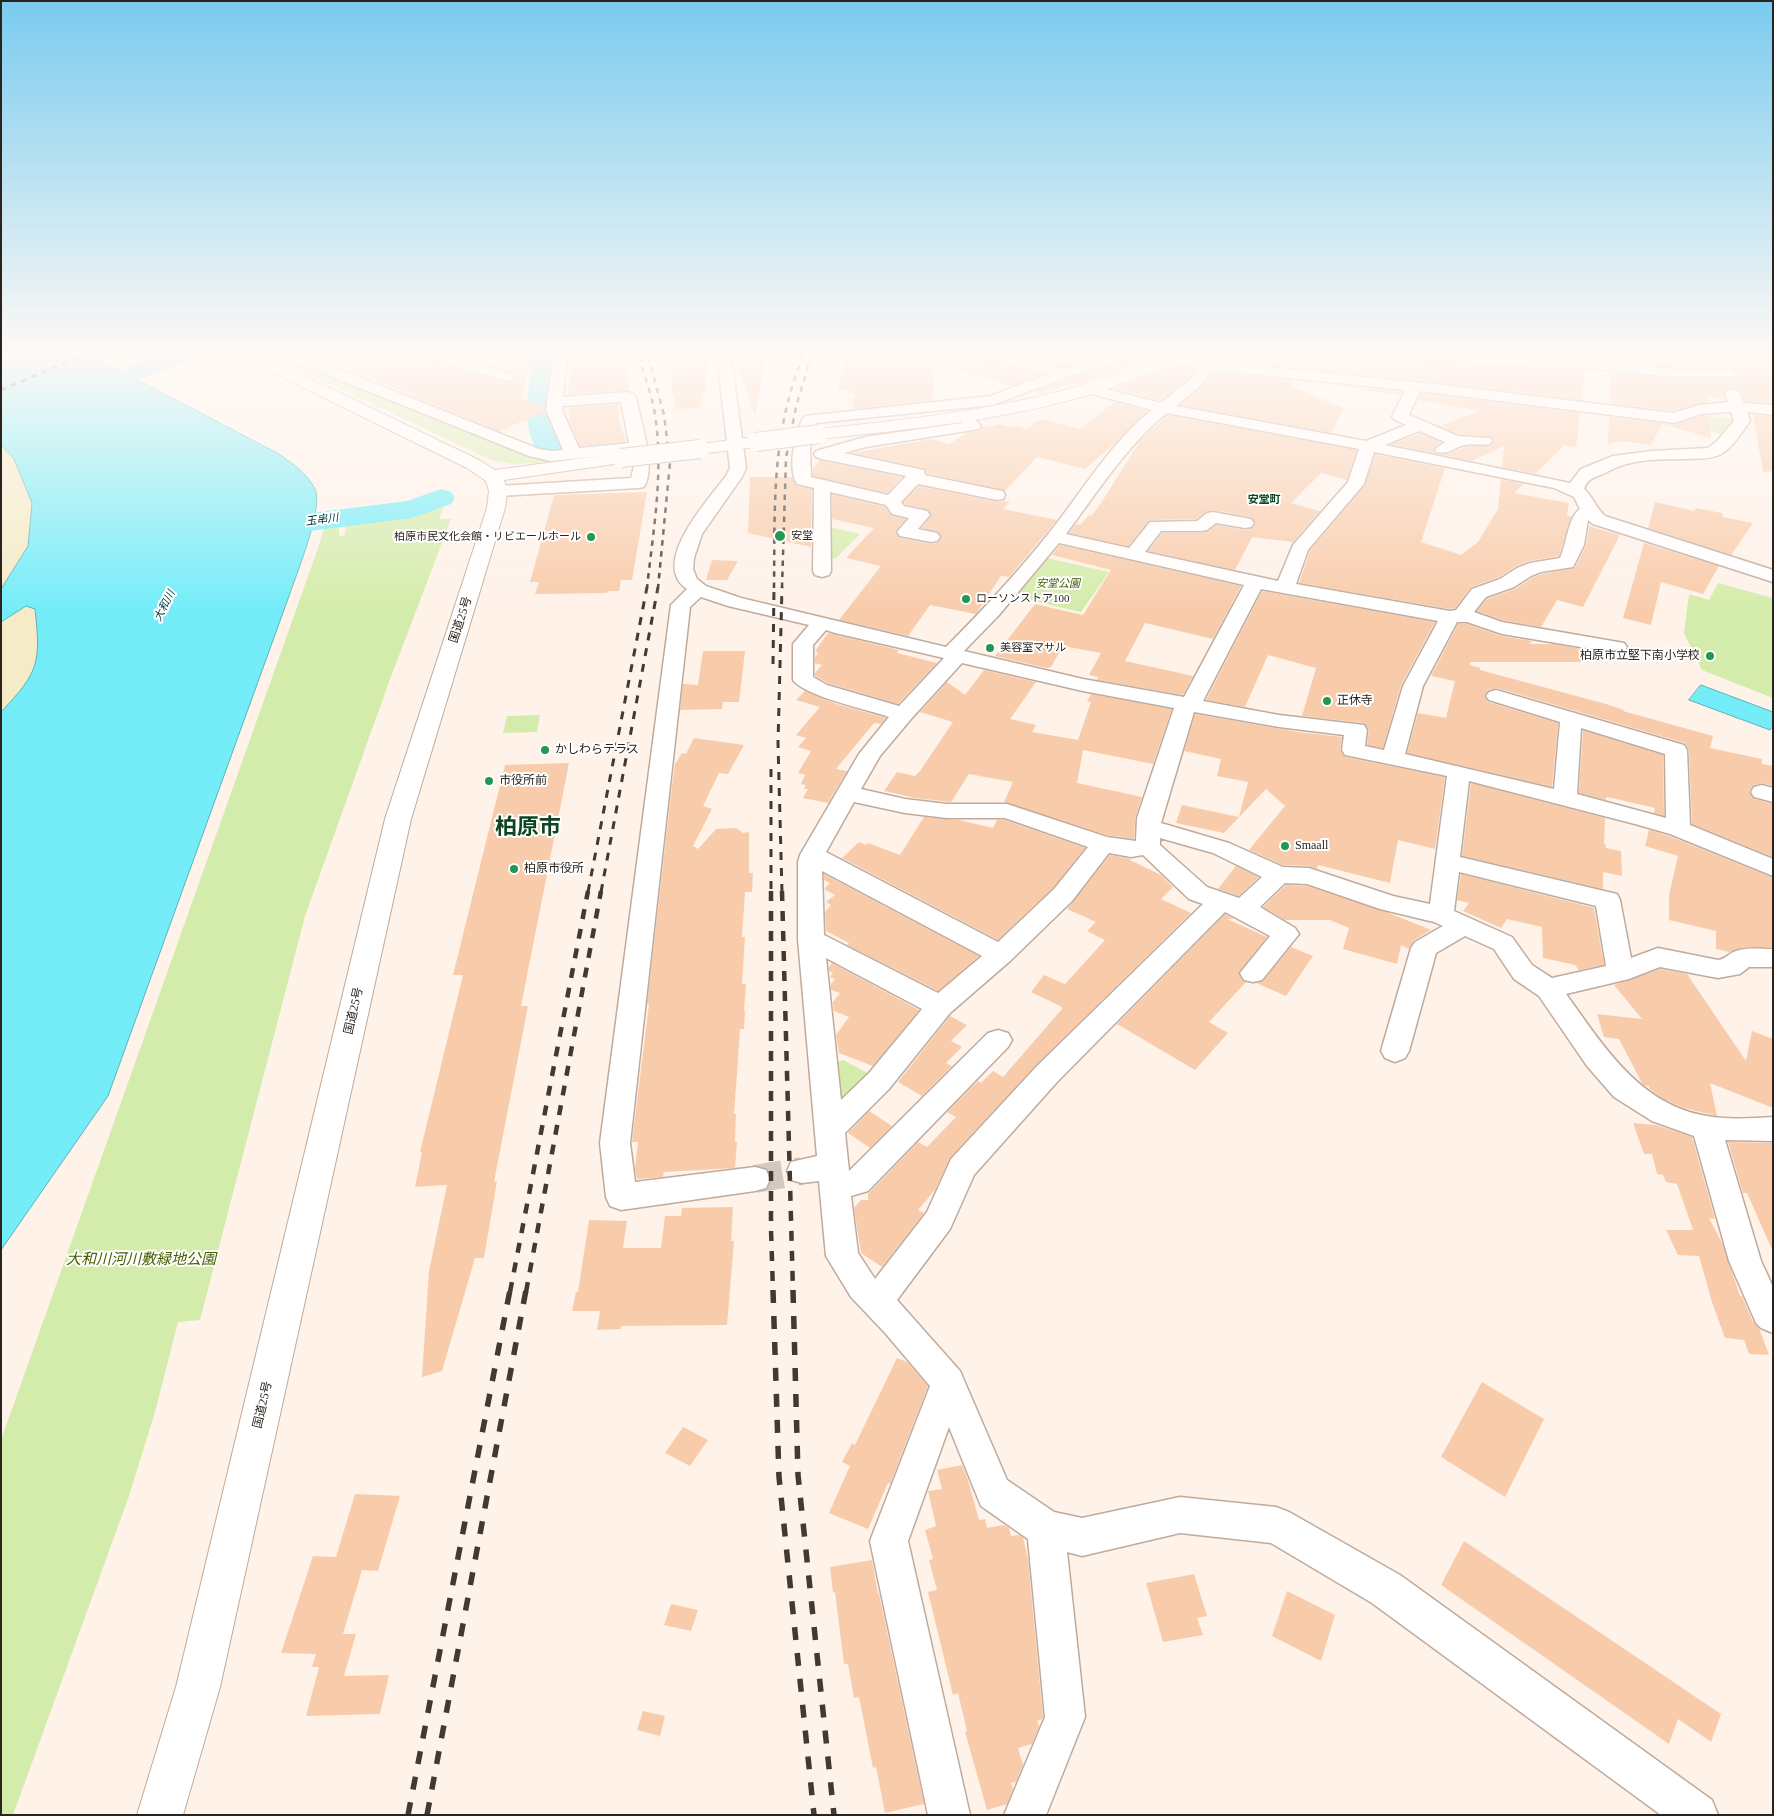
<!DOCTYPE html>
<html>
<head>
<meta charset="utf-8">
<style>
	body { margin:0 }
	#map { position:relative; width:1774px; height:1816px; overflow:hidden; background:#fef2e9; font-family:"Times New Roman",serif }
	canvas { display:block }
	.frame { position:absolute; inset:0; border:2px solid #2b241e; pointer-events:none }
</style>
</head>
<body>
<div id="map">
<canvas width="1774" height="1816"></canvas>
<div class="frame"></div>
</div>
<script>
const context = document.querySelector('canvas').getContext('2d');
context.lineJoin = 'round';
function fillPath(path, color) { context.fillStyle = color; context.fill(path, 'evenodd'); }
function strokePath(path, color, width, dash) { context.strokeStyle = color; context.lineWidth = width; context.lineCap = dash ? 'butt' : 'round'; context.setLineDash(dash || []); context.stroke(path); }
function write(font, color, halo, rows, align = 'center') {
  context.font = font + ' "Times New Roman","Noto Sans JP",serif'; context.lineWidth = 4; context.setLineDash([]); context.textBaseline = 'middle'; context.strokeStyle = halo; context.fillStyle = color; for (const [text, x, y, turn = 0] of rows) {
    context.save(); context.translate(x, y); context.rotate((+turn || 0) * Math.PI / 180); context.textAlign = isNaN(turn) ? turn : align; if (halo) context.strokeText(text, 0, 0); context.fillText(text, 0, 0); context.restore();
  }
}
fillPath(new Path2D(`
	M271,356H289L549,460L550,462L512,464L491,460Z
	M1697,415L1734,419L1723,435L1684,423Z
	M444,507L439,519H451L389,682L305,916L200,1320L178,1322L155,1412L129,1496L13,1815H1V1440L317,551L324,529L339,523V536L345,535L346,523L420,514Z
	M829,527L860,534L835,559L829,558Z
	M1047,558L1109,572L1081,612L1016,597Z
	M1718,583L1773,598V698L1702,670L1684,633L1689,594L1709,600Z
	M540,715L537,732L503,733L507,716Z
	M843,1060L875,1077L839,1107L835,1064Z`), '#d4ecab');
fillPath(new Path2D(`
	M1,445L14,459L32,503L28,546L1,589Z
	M26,606L35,609C37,627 42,647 37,664C31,683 14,698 1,712V622Z`), '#f5ebc6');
const water = new Path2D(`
	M1,356H92L279,454C293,464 307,473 315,489C324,507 296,575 289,596L108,1096L1,1250V712C39,672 41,663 35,609L26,606L1,622V589L28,546L32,503L14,459L1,445Z
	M1701,685L1773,712V726L1770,730L1689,700Z`);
fillPath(water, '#74edf9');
strokePath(water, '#5eb1b7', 1);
fillPath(new Path2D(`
	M157,356H185L186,358L183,363L83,401L74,404L65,401L61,396L65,391Z
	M534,356H558L552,418L565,451L561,457L551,459L541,457C519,425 528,391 534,356Z
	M441,489L451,492L455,498L451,504L412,518L255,538L244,535L240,529L244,523L255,520L407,501Z`), '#74edf9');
fillPath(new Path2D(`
	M329,356H425L428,361L506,383L511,382L515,378L512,372L456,356H502L489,362L534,361L520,398L545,406V412L499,431L350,370L355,368L329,360Z
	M605,356H625L629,390L568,395L571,360L601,359Z
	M746,356H767L755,415L737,366Z
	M846,356H983L987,361L1043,374L1012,386L935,363L932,400L852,409L855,394H849V391L838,390Z
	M1018,356H1103L1065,367Z
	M1134,356H1138L1143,361L1078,384L1075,383L1040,394L1034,391L1071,378L1131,361Z
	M1224,356H1411L1419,357L1423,361L1428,362L1502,368L1585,370L1581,400L1443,383L1221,360Z
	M1612,356H1767L1773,372V403L1745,401L1740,389L1728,388L1724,392L1725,399L1707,396L1708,402L1673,411L1610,403L1611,372L1673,379H1729L1734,378L1738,374L1736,369L1729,367H1673L1611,361Z
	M707,358L706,393H702L700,408L675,409V394H671L674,360Z
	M1170,366L1196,369L1189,379L1161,401L1113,389Z
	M1213,372L1295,380L1293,387L1344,408L1331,433L1180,405L1201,387Z
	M1335,385L1402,392L1400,396Z
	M1421,393L1580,413L1576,447L1562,445V448L1535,474L1502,467L1504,446L1471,461L1439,454L1449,453L1468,446H1490L1494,440L1490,436L1458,434L1440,426L1479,411L1418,400Z
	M1114,402L1148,411L1113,445L1085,469L1037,457L1005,491L927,473L924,468L852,453L931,439L949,444L969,432L979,431L985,426L989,427L999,424L1013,428L1017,426L1026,429L1041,419L1080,429Z
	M619,404V422L626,441L580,446L570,423L568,408Z
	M1168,415L1357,450L1347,480L1321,473L1291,503L1320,511L1293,542L1252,537L1235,570L1148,551L1162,533H1201L1208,531L1216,525L1245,530L1251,529L1256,523L1251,517L1213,510L1206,512L1196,519L1150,520L1128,546L1069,533L1076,524L1080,525L1089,515L1091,516L1101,503L1140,441Z
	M1709,415L1711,438L1662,424L1651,445L1622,441L1608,444L1609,417L1675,425L1701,416Z
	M1753,415L1773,417V471L1763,472Z
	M1420,434L1441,442L1433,449L1436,454L1391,444Z
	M1375,454L1445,468L1421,542L1461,555L1478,542L1498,509L1501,479L1524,484L1514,493L1569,503L1567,516H1572L1559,556L1529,561L1516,566L1499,577L1471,587L1455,608L1450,609L1299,583L1310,551L1365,485Z
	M820,460L822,461L902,477L887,493L813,476V468Z
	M750,477H792L797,486L812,489L811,547L748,533Z
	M919,486L997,502L1010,501L1003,509L1057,520L1009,577L1001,576L976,614L930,605L908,636L839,620L881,566L846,558L874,528L832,519V494L885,507L892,516L906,519L895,532L900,538L931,544L937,543L942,537L938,532L921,528L931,516L928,510L905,504L903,502Z
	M647,492L632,580H621L619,591H608L607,593L535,594L539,582H530L554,495Z
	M1655,502L1695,511V508L1722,513L1723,517L1753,523L1731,555L1648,528Z
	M1589,526L1620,535L1583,607L1557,600L1541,627L1502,620L1477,611L1487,599L1515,589L1532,578L1542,574L1575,568L1586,546Z
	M1644,543L1719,566L1703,594L1661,582L1651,625L1623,618Z
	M1060,545L1241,586L1213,639L1145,623L1125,661L1193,676L1183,695L1097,680L1098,677L1089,675L1101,653L1063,646L1051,667L1046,668L995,656L1035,604L1083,615L1111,570L1052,555Z
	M712,560L738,561L727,580H706Z
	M1262,591L1435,622L1401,685L1383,748L1367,745L1369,730L1364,723L1302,716L1316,668L1268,655L1245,707L1206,700Z
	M1458,624H1467L1501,636L1532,641L1530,644H1554L1592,651L1600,662H1470V665L1480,668V670L1606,704L1624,710L1623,711L1713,736L1710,748L1762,759V764L1773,766V786L1762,783L1754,785L1749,791L1754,799L1773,804V857L1692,824L1689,750L1685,743L1504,690L1497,688L1488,690L1484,696L1488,702L1558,723L1552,787L1407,753L1418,713L1446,718L1455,681L1431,676Z
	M828,633L899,650L897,653L937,663L898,704L828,683L815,676V673L822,665L815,663V657L818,653L815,651Z
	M703,651H745L739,702H723L722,709L680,710L683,684L698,685Z
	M984,670L1036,682L1010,719L1036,725L1032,732L1078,740L1091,702L1087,701L1091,694L1172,709L1153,764L1083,750L1077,783L1142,797L1135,818L1134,839L1107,835L1004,802L1013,782L969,774L951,802L915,798L884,791L897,772L915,776L920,771L953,722L920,712L947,682L965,695Z
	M805,691L837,704L886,718L881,724L874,723L836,769L847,771L828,803L803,798L808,789H804L806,785L801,784L805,775L798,773L811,751L798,747L806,738L796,735L820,707L796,700Z
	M1195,714L1298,732L1342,737L1340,750L1345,757L1445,777L1435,849L1398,840L1390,883L1318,865L1317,869L1309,866L1283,865L1249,850L1285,806L1266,789L1224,833L1176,823L1182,805L1239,817L1248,782L1217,776L1221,759L1184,751Z
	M1583,730L1663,755L1664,816L1654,813L1655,808L1616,799L1606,797V800L1579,793Z
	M694,738L744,745L728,774L719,773L703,806L712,809L693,846L698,849L716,829L736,828L743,833L749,832V873H753L752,892H745L742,937H745L742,984H746L744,1011H745L744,1029H740L737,1074L734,1114H736L735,1142H737L735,1168L664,1172L663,1177L637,1179L635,1169L638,1142H632L649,1004H647L672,786L675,764L682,753L686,754Z
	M569,763L521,1006H528L494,1182L497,1181L484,1258H475L442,1371L422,1377L429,1271L447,1185L415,1187L422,1152H420L463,975H453L505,765Z
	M1471,783L1605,818L1604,844L1606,845V848L1621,851L1622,876L1603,872V889L1462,856Z
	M924,817L959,820L993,828L997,820H1005L1085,848L1053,888L998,940L842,858L859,842L866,845L868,843L900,855Z
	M1649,830L1669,836L1773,878V947H1744L1730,952L1716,949V931L1669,920V895L1678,856L1645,846Z
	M1110,855L1131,859L1130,860L1161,875L1173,887L1161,899L1191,913L1036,1065L950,1158L935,1190L918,1210L924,1213L882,1267L861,1253L854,1208L861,1200H868V1194L918,1142L927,1147L956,1117L947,1112L978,1081L981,1083L993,1071L1003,1077L1062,1009V1007L1031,992L1044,975L1065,984L1105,940L1087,931L1096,922L1067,909Z
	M1236,866L1259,877L1239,896L1218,889Z
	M824,874L979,956L938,991L847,945L849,943L826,931L825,912L831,905L826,902L835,895L824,889L830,883L824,880Z
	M1461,874L1594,908L1604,965L1579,970L1575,965L1543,958L1542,927L1507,919L1501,928L1463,911L1469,903L1457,900Z
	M1286,885L1307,886L1389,913L1431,930L1414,940L1409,949L1401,945L1397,964L1343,949L1349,928L1330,920H1285L1263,907Z
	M1225,914L1234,919H1227L1267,937L1239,972L1242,981L1246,982L1209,1022L1228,1033L1195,1070L1117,1024Z
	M1291,947L1313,956L1286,996L1256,983L1263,981Z
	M832,963L919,1010L873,1066L839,1053L836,1035L849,1017L834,1011L833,1002L840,993L831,990V984L835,979L830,977L833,973L829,971V967Z
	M1660,969L1687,974L1746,1061L1752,1031L1773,1039V1108L1710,1083L1717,1116L1684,1108L1662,1098L1650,1089L1649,1086L1643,1085L1619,1039L1604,1037L1597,1014L1642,1019L1614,985Z
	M950,1016L967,1025L951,1041L962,1047L946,1063L952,1066L922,1096L898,1082Z
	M869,1111L892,1126L870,1148L848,1133Z
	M1633,1123L1656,1125L1692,1137L1715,1219L1709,1218L1723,1245L1740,1296H1742L1753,1322L1759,1328L1769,1355L1749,1354L1744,1340L1725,1338L1712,1302L1699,1256L1678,1255L1666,1230H1693L1677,1184L1666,1182L1663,1175L1657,1174L1652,1154H1644Z
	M1728,1142L1773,1143V1252L1747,1193H1743Z
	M733,1207L731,1241H734L727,1325L621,1326V1329L597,1330L600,1311H572L576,1292H578L589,1220L627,1221L623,1248H661L665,1216H681L682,1208Z
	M897,1358L907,1362L928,1386L890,1484L888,1483L868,1529L829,1513L850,1466L842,1462L852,1443L855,1445Z
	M1482,1382L1544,1419L1505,1497L1441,1457Z
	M683,1427L708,1440L690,1466L665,1453Z
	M962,1465L968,1480L979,1520L985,1519L987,1528L1004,1525L1009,1528L1011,1536L1019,1535L1023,1537L1028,1560L1043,1717L1042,1719L1037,1721L1039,1727L1032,1744L1018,1748L1023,1765L1016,1782L1011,1783L1013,1789L1007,1804L987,1810L965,1732L967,1731L958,1693L953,1695L928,1592L937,1590L929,1560L933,1559L925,1530L936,1526L928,1491L942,1489L937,1470Z
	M355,1494L400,1496L378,1571L362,1570L343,1634H356L344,1676L389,1675L380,1714L306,1716L319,1667H312L316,1654L281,1653L313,1556L336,1557Z
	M1464,1541L1721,1714L1711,1742L1678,1719L1669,1744L1441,1585Z
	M872,1560L878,1594H879L924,1804L885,1813L876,1767L873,1768L859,1697L854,1698L848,1664H844L835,1592L833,1593L830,1567Z
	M1194,1574L1207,1616L1197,1618L1203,1635L1163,1642L1146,1583Z
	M1287,1591L1335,1615L1321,1661L1272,1636Z
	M671,1604L698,1610L691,1631L664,1625Z
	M643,1711L665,1716L660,1736L637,1730Z`), '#f8ccab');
strokePath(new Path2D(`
	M755,1179L802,1171`), '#d4c9c0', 28, [28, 14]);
const minor = new Path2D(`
	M286,356H306L539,449L551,451L563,450L546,410L553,356H567L563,397L628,392L633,394L636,397C640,420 657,467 644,487L638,488L499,496L493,495L491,491L493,487L499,486L631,478L634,466L631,453L551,461L529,456L288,359ZM621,402L629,443L579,448L562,410V406Z
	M427,356H449L511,374L513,377L511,380L506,381L429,359Z
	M717,356H731L746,468L742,477L702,534L694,558L693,569L697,579L706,586L741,598L946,647C982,611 1017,573 1049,533C1082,492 1110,443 1152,410L1084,392L1082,389L1084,386L1089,385L1161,403L1190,380L1199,368L1147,360L1142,359L1140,356H1176L1205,360L1208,356H1222L1218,362L1443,385L1673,413L1700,405L1728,402L1725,393L1728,390H1738L1744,403L1773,405V415L1747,412L1750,421C1742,432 1732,449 1719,455C1709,460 1696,458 1685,459C1658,459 1630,459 1607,472C1596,478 1589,476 1584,489C1591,494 1596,508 1605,516L1773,570V582L1593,524L1588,520L1584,545L1573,567L1541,572L1531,576L1514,587L1486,597L1474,612L1502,622L1624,643L1627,647L1624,651L1617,653L1502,634L1467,622H1457L1423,686L1405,754L1554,789L1560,722L1489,700L1486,696L1489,692L1496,690L1503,692L1684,745L1687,750L1690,825L1773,859V876L1670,834L1635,824L1469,781L1460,857L1617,894L1620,900L1631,958L1658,948L1718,960C1726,959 1729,953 1736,951C1747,947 1761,949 1773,949V967H1749L1740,974L1718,978L1660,967L1629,979L1566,994C1603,1045 1639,1105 1707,1116C1728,1120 1752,1118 1773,1117V1141L1725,1140L1761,1261L1773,1287V1333L1761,1328L1756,1323L1729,1261L1694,1136L1652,1121L1614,1097L1587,1066L1539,996L1514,979L1494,949L1465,936L1436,953L1409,1051L1405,1058L1395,1062L1385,1058L1381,1051L1411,948L1415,942L1443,926L1434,922L1380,909L1307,884L1285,883L1260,907L1295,928L1299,934L1262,980L1253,982L1244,980L1240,973L1270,936L1225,912L1057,1082L974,1175L950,1229L897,1300L960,1371L1007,1480L1054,1512L1082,1518L1180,1497L1276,1507L1289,1512L1400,1575L1712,1800L1718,1815H1661L1372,1603L1271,1543L1180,1533L1082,1556L1067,1552L1085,1717L1046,1815H1004L1045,1717L1028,1539L981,1506L949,1427L908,1541L970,1815H928L870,1541L930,1386L886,1334L851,1297L826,1256L819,1181L802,1183L791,1180L787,1171L791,1162L817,1156L798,939V862L800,855L859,754L889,717C869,710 804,696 793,680V644L809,625L728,606L701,597L690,607L630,1143L635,1182L755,1167L766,1170L770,1179L766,1188L755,1191L621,1210L610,1206L606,1197L600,1143L671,605L687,589C649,563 709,499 726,476L730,468ZM1212,370L1405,390L1392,417L1395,420L1406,425L1366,441L1176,406L1200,386ZM1420,391L1675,423L1701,414L1731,412L1734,421L1717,441L1708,448L1651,451L1613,456L1581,469L1570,483L1385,445L1419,431L1445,442L1435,449L1437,452C1449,455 1454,447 1465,445C1473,443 1481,446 1490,444L1492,441L1490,438L1458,436L1409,415ZM1167,413L1359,449L1348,482L1293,545L1278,581L1145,552L1161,531H1201L1207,530L1216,523L1245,528L1251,527L1254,523L1251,519L1213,512L1207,513L1197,521L1150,522L1129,548L1066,534C1097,493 1126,446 1167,413ZM1374,452L1554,488L1574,497L1580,509C1568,517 1567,543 1560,558L1530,563L1517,568L1500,579L1472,589L1456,610L1450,611L1296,584L1308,550L1364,484ZM1059,543L1244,585L1184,697L1083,679L964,651L999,615ZM1261,589L1438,621L1403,686L1384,750L1365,746L1367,730L1364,725L1279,715L1203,701ZM826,630L835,633L944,658L899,706L827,685L813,677V645ZM962,663L1083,691L1174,708L1137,818L1136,841L1107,837L1007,804H947L905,799L861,789L880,756L911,719ZM1194,712L1279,727L1344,735L1342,750L1345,755L1447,776L1430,904L1393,896L1309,868L1283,867L1229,843L1161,823ZM1581,728L1665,754L1666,818L1577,794ZM854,802L905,813L947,818H1005L1088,847L1054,889L998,942L826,852ZM1160,838L1213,853L1262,877L1239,898L1207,887L1160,845ZM1109,853L1131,857L1143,855L1189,899L1203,904L1037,1066L951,1159L927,1212L875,1279L858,1253L851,1196L868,1191L1008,1047L1012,1040L1008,1033L998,1030L988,1033L849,1171L845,1133L889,1089L950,1013L1010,961L1072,901ZM822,871L982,956L938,993L824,935ZM1459,872L1596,906L1606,966L1552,978L1532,965L1512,937L1454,911ZM826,958L922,1009L869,1073L841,1100Z
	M985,356H1010L1065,369L1109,356H1132L1130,359L1070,376L992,405L816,423L810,449L811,477L888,495L906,476L822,459L816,457L814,454L816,451L865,437L962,423L963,419C972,417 976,419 981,426L979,429L866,447L844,453L924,470L925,475L997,490L1003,491L1005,495L1003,499L997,500L918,484L901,502L904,506L927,511L930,515L918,529L937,533L940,537L937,541L931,542L900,536L897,532L909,518L892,514L886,505L830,492L831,571L829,575L822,577L815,575L813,571L814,488L797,484C787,469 795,429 805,416L990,396L1049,374L987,359Z
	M1421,356H1480L1597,361L1673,369H1729L1734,370L1736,373L1734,376L1729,377H1673L1597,369L1502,366L1428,360L1423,359Z
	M1762,785L1773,788V802L1754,797L1751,792L1754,787Z`);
const highway = new Path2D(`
	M243,356H263L479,460L495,470L621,453L627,454L630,458L627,462L621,463L504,480L507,491L505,508L411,819L220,1687L183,1815H137L176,1687L385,819L487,508L489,491L486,481L467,468L245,359Z
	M1161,356H1182L1180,359C1152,372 1124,384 1095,393C1006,420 912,429 819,439L813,438L810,434L813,430L819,429C937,416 1052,405 1161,356Z
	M756,437L762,438L765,442L762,446L700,454L694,453L691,449L694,445L700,444Z`);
strokePath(minor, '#bfab9d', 3);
strokePath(highway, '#bfab9d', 2);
fillPath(minor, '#fff');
fillPath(highway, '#fff');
strokePath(new Path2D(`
	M639,356C644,376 652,395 655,415C664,473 653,531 647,588
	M648,356L664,415L670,463L658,588
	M1,390L81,356
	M774,588C775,504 771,435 803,356
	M782,588L786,458L796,407L811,356`), '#413a33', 2.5, [5.5, 5.5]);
strokePath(new Path2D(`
	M773,664L774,587
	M771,769V892
	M588,892L647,587
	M601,892L658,587
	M782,892L778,743L782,587`), '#413a33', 3, [8, 8]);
strokePath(new Path2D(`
	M771,891V1229L773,1292
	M782,891L793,1292
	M510,1292L588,891
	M526,1292L601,891`), '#413a33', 4.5, [10, 10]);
strokePath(new Path2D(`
	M773,1290L779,1477L814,1815
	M793,1290L798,1475L834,1815
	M408,1815L510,1290
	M427,1815L526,1290`), '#413a33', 5.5, [13, 13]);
const highwayBridge = new Path2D(`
	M756,442L819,434
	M621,458L700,449`);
strokePath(highwayBridge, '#bfab9d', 20, []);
strokePath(highwayBridge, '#fff', 18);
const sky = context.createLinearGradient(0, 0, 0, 610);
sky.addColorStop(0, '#79cbef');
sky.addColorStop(0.58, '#fff9f5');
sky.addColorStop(1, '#fff9f500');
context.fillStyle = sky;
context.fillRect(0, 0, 1774, 610);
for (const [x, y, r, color] of [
	[780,536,6,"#239853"],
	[591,537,5,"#239853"],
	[966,599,5,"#239853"],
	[990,648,5,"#239853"],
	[1710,656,5,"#239853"],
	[1327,701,5,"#239853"],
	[545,750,5,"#239853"],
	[489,781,5,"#239853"],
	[1285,846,5,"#239853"],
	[514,869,5,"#239853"]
]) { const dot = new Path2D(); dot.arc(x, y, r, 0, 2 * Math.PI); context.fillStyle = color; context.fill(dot); strokePath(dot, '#fff', 2); }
write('bold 11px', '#0e4523', '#fff', [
	["安堂町",1264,500]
]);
write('italic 11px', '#003b40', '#fff', [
	["玉串川",322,520,-7],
	["大和川",165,606,-63]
]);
write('11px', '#2b241e', '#fff', [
	["安堂",791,536],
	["柏原市民文化会館・リビエールホール",581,537,"right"],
	["ローソンストア100",976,599],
	["美容室マサル",1000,648]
], 'left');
write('italic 11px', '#465e00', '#fff', [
	["安堂公園",1058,584]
]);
write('12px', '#2b241e', '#fff', [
	["国道25号",461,620,-72],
	["国道25号",354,1011,-77],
	["国道25号",263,1405,-77]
]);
write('12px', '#2b241e', '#fff', [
	["柏原市立堅下南小学校",1700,656,"right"],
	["正休寺",1337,701],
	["かしわらテラス",555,750],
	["市役所前",499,781],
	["Smaall",1295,846],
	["柏原市役所",524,869]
], 'left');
write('italic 15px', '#465e00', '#fff', [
	["大和川河川敷緑地公園",141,1260]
]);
write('bold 22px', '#0e4523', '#fff', [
	["柏原市",528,828]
]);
</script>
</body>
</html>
